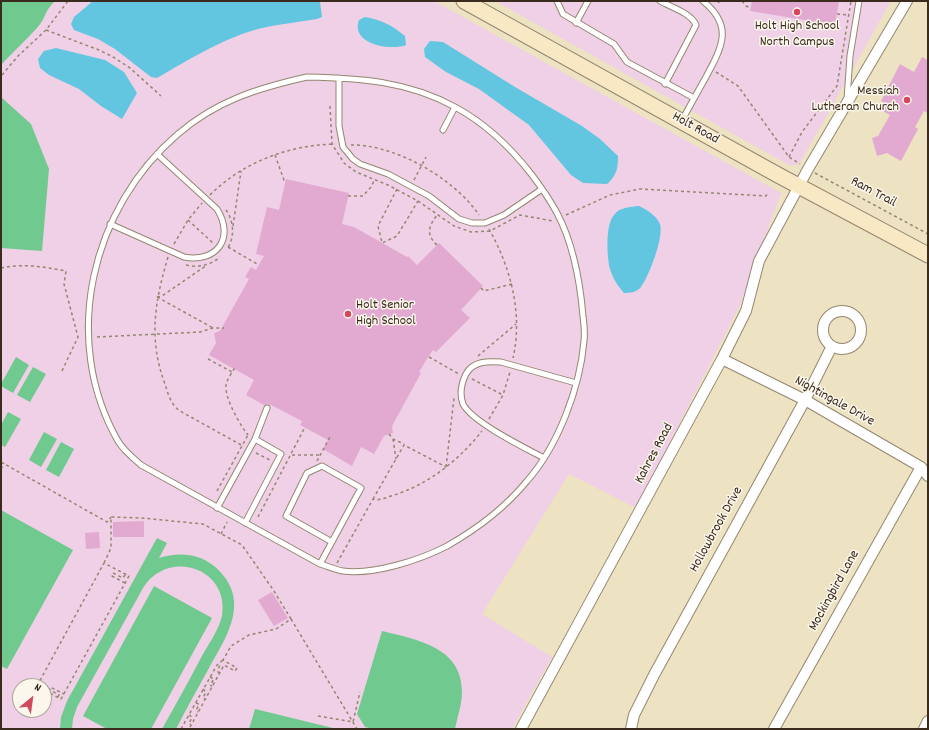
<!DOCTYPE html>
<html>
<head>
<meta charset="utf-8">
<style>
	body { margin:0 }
	#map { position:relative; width:929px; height:730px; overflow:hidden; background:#ede2c2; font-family:Dekko,sans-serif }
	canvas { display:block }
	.frame { position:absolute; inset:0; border:2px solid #3b2a1e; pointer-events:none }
	.north { position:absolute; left:12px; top:678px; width:40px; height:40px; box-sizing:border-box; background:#fbf7ec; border:1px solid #aea59a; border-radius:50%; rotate:29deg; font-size:11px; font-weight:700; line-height:16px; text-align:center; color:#3b2a1e }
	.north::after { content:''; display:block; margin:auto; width:14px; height:18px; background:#d1495b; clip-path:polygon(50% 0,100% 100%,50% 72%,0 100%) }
</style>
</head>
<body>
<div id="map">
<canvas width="929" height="730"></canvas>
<div class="frame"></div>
<div class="north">N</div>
</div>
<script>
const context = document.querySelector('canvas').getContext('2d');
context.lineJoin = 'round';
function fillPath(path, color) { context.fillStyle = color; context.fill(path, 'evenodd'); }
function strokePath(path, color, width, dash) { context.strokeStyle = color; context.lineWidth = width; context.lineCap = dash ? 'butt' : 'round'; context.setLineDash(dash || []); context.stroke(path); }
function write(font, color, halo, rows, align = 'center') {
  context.font = font + ' Dekko,sans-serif'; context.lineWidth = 3; context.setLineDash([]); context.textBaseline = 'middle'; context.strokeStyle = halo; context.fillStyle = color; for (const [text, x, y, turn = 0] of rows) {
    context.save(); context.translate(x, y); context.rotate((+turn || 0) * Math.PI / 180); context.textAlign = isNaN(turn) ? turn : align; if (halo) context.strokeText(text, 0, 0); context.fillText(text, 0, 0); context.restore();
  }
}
fillPath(new Path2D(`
	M1,1H434L781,193L739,307L636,508L569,474L482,614L552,657L512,729H1ZM20,686H44V710H20Z
	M495,1H891L801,161L796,165H789Z`), '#efd0e6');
fillPath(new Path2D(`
	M1,1H55C44,11 46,19 36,29C25,41 12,53 1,65Z
	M1,97L31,124L49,169L42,251L1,248Z
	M16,357L29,365L13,393L1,386V384Z
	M33,367L46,374L30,402L17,395Z
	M8,412L21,419L5,447L1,445V425Z
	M44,432L57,439L41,467L29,460Z
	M61,442L74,449L59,477L46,470Z
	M1,510L73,550L7,669L1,666Z
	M157,538L167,543L159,558C178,552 198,553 214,566C253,599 227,636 208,670C197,690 186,709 176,729H162C176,704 190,679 203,654C210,642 219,629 222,616C230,568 168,548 143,588L77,707L73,719L72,729H60L61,717L67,701Z
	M154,586L212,618L151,729H107L83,716Z
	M382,631C418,640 462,647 462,692C462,704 457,718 455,729H373L365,727L357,714Z
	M255,709L337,729H249Z`), '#70c98f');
fillPath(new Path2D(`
	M93,1H318L320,2L322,17L317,19C299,22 280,24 262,28C225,37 190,59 157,78L151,77L115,49L98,39L74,30L71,24L74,17Z
	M365,17C380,19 393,26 405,36L406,45C390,51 350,44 359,20Z
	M430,41L443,42L515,87L582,126L600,139L618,156C618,168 617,175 607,184L583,183L571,175L529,125L479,89L446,72L425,57L424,49Z
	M56,48L105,60L124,72L137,93L122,119L101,106L79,89L49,75L40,68L38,59L44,51Z
	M639,206C647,210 656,215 660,224C664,237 649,276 641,287C637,292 631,293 624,293C618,286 613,279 610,269C607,257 605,225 614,215C620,207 630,207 639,206Z`), '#62c6e0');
fillPath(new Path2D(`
	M752,1H839L835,25L750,11Z
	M922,57L928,60V113L924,111L915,127L918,129L901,161L887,153L877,156L872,138L878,136L890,115L879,109L883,102L881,101L900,64L914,72Z
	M286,179L349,193L342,224L354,227L407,257L408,256L417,265L439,243L483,286L461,310L470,318L436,352L433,350L425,362L419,372L421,373L392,426L393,433L384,436L374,454L361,447L352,466L323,449L328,440L300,425L302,421L271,405L270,406L268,404L264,405L246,395L254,380L209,355L216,343L214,333L220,331L249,279L245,277L251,267L256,270L264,256L256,254L267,207L279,210Z
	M144,521V537H113V522Z
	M99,532L100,548L86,549L85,533Z
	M272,592L288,618L274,626L258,600Z`), '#e3aad1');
const lane = new Path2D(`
	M557,1L563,14L614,44L627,62L694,98
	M660,1C671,7 691,13 696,25L665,84
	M576,23L588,1
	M307,77C359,78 408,81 455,107C485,123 511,148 532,175C541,187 550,200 557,213C574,245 580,281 583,316C584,324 585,333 584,341C580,388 558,446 527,481C505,508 477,529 447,546C420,560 374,575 343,571C336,570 327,566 320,564L141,465C133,458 123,450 118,441C60,340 91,208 178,134C216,101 258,88 307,77Z
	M339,78V126L343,147L353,159L360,164L388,174L429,196L459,219L472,223H485L504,215L542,189
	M847,99L850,56L859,1
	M682,120C690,106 698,91 706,77C722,47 734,26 703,1
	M443,130L455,107
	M110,224L184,257C217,263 235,238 217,209L157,154
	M544,458C525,448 472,422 463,404C459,393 461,384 466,374C473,361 488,361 501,362L576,383
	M217,508L255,439L267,408
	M245,523L281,454L255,439
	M320,564L361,488L322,466L307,473L286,516L332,542`);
const street = new Path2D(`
	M823 330a19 19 0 1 1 38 0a19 19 0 1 1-38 0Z
	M722,359L805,400L921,467L928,476
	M521,729L722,359L746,311L759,261L808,169L907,1
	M631,729L634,715L654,675L805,400L832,346
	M774,729L921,467
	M924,729L928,721`);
const secondary = new Path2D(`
	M464,1L778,175L928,255`);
strokePath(lane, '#948670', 7);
strokePath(street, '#948670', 12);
strokePath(secondary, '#948670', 17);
strokePath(new Path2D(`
	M742,1L746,6L751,8
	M845,1L850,2
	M718,3L720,1
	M837,14L848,15
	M46,30L99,50L113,57L130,68L161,96
	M716,72L738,86L789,157L800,164
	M2,75L18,56L46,30L68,1
	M330,106L332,144L344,163L356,172L388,185L418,201L454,226L471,232L490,231L520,215L553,221
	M351,145C395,144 455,179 479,215
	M275,155L285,183
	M789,157L802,132L837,86L851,1
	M815,173L928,234
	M414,180L426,157
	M397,189L378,226L382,243L397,236L418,201
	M210,195C243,162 289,145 335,144
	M348,196H363L371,187L375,179
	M226,210C234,221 235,238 227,249
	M566,215L610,195L640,189L766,196L767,194
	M188,220L213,243
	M233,226L241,171
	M489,229C511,268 523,314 513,358
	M174,244L188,220L202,203
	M437,245C425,234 429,225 438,214
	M228,247L259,265
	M168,257C155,301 148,339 165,384C168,394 171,405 180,411L243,446
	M186,265C198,268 211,265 220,257
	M1,268C24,263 44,267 66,271L64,284L78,337L61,373
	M481,288L484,291L512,284
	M157,297L213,328
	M157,297L162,296L207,265
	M97,337L200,332L213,328H224
	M478,356L516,324
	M429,357L459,374
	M208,359L232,372L234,369C231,374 226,381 226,386C225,399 240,425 248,435
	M472,379L503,395
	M489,419L503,395L510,372
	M389,434L393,439L404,444
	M393,439L396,459
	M256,453L270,460
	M292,455H320
	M317,461L330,437
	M1,462L107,522L111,517
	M446,467L454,398
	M1,469L4,463
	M217,491L248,435
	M373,499L404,445L446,467
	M258,517L305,427
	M221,534L227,522
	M104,563L111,548V517L142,518L203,524L242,545L274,591L291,619L276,629L249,635L231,646L223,660L237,668L235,671L224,665L189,729
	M337,563L373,499C379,501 385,498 391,496C428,485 458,461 482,431
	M125,583L112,576L113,573L123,578L125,575
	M291,619L357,729
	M220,673L218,672L220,663
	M210,677L214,679L210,685L212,686
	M37,686L104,563L129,576L61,699L44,690
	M203,689L206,692L203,698L205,699
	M58,697L59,695L49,689L50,687L64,694
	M196,703L199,704L196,711L198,712
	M189,715L192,717L189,724L191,725
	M318,716L353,722L360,692
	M181,729L217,665L223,660`), '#948670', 1.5, [3, 3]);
strokePath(lane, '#fff', 5);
strokePath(street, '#fff', 10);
strokePath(secondary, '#f8e8c3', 15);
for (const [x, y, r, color] of [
	[797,12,4,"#d1495b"],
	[907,100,4,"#d1495b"],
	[348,314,4,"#d1495b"]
]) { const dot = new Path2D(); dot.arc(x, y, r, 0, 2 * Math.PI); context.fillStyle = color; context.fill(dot); strokePath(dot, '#fbf7ec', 1.5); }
write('14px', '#3b2a1e', '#fbf7ec', [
	["Holt High School",797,27],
	["North Campus",797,43],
	["Messiah",899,92,"right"],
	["Lutheran Church",899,108,"right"],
	["Holt Senior",356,306,"left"],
	["High School",356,322,"left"]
]);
write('14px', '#3b2a1e', '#fbf7ec', [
	["Holt Road",695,129,29],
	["Ram Trail",873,193,28],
	["Nightingale Drive",834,402,29],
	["Kahres Road",655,454,-62],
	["Hollowbrook Drive",717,530,-61],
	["Mockingbird Lane",835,591,-61]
]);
</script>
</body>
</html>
